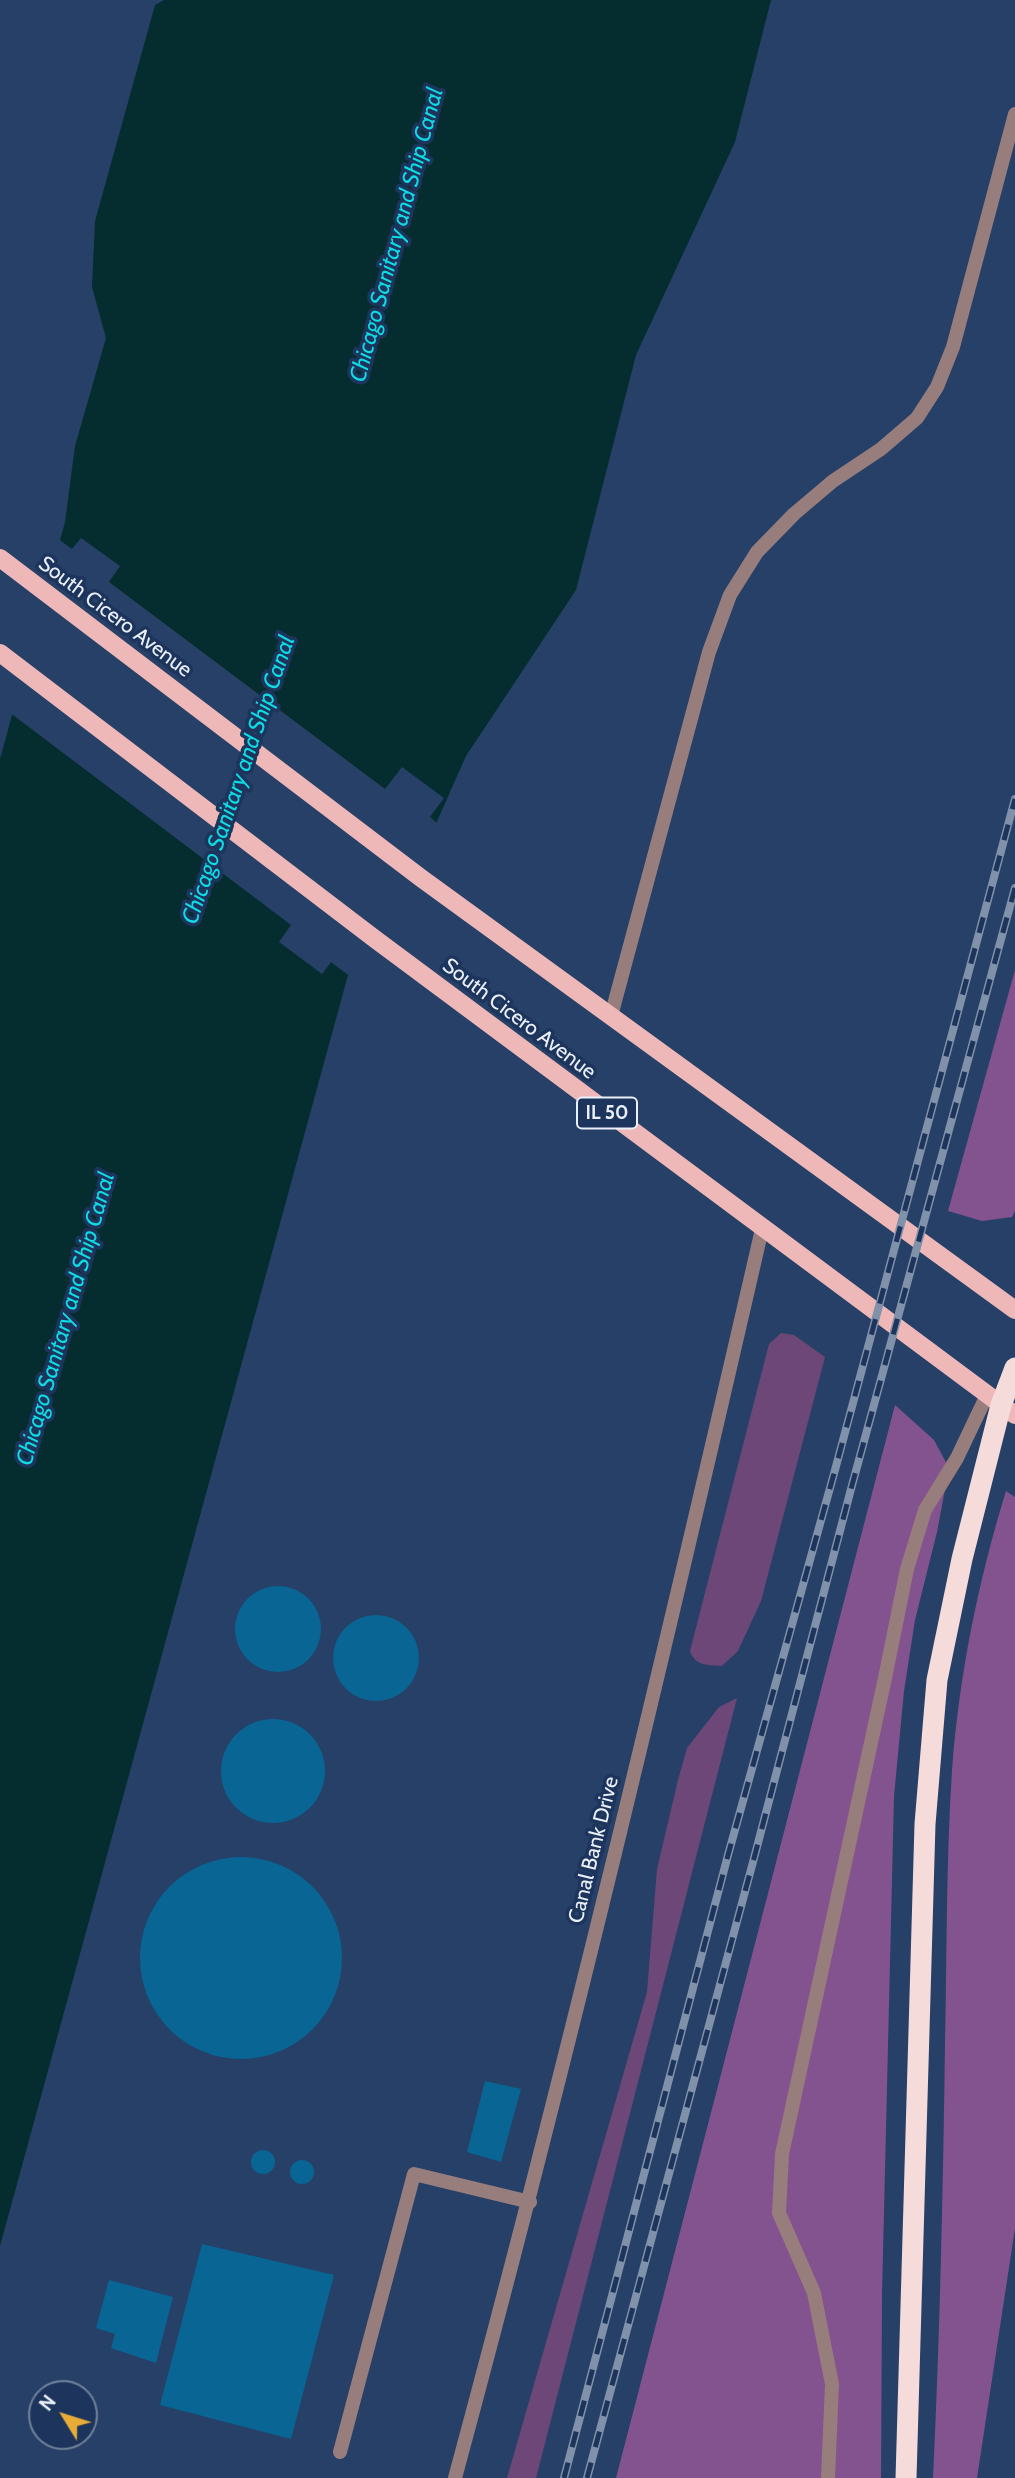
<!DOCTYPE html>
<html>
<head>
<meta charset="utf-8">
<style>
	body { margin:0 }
	#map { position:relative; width:1015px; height:2478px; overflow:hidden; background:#274067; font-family:Cabin,sans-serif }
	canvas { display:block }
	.north { position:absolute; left:28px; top:2380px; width:70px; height:70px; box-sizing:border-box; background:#1d355c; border:2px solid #6f809b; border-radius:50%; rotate:308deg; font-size:19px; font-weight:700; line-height:28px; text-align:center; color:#eaf0fa }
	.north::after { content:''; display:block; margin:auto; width:24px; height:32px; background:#e8ab37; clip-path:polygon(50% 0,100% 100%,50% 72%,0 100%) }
</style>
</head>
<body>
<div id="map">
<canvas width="1015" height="2478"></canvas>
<div class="north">N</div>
</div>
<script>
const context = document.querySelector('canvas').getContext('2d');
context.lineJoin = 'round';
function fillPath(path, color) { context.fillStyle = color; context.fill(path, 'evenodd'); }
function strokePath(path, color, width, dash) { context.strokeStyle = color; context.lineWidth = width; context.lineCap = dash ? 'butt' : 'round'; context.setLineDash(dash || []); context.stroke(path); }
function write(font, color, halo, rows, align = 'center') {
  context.font = font + ' Cabin,sans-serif'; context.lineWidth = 7; context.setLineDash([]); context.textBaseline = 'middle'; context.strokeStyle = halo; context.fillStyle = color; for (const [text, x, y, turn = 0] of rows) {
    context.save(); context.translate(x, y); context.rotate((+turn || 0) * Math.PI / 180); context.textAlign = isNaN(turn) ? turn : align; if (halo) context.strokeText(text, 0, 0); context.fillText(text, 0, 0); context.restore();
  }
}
fillPath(new Path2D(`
	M781,1333L794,1335L825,1357L761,1601L738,1651L722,1666C707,1665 695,1666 690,1651L769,1344Z
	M737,1698L536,2478H507L647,1992L657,1869L678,1780L687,1748L719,1707Z`), '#6d4777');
fillPath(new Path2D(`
	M1015,970V1211L1012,1217L982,1221L948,1211Z
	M895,1405L934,1440L949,1468L937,1532L915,1620L904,1691L894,1796L882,2294L881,2478H616Z
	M1006,1491L1015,1497V2228L977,2478H933C940,2334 943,2190 945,2045C947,1954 946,1862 952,1771C959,1676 978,1582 1006,1491Z`), '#83538f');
fillPath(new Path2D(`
	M164,0H771L735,142L636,355L576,590L466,756L430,837L348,975L0,2246V759L65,522L75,446L106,338L92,287L95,221L155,5Z`), '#052d2f');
fillPath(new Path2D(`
	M57,538L72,549L81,538L120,566L109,582L385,789L402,767L444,798L430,817L439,825L433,839L369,946L348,975L331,962L322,974L279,942L291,925L9,712Z`), '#274067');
fillPath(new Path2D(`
	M235 1629a43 43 0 1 1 86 0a43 43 0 1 1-86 0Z
	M333 1658a43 43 0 1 1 86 0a43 43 0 1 1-86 0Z
	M221 1771a52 52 0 1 1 104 0a52 52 0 1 1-104 0Z
	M140 1958a101 101 0 1 1 202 0a101 101 0 1 1-202 0Z
	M485,2081L521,2089L501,2162L467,2152Z
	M251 2162a12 12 0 1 1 24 0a12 12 0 1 1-24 0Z
	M290 2172a12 12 0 1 1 24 0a12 12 0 1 1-24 0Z
	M202,2244L334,2275L291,2439L160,2405Z
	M109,2280L173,2297L156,2363L111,2348L115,2334L96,2328Z`), '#086594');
strokePath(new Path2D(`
	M611,1016L709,652L730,595L757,552L794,514L833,481L881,449L917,418L937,387L953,347L1015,114
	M340,2452L414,2174L530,2202
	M455,2478C567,2064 666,1647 762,1229
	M828,2478L832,2384L814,2293L779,2213L782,2154L885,1678L907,1569L925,1510L957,1458L987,1395`), '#987d7d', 14);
strokePath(new Path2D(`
	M0,558L421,878L1015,1310
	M0,653L375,939L1015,1415`), '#efb8b8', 18);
strokePath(new Path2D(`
	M906,2478L925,1824L937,1680L962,1559L1001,1405L1015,1368`), '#f6dbdb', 21);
const rail = new Path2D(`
	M564,2478L728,1855L835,1470L1015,799
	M587,2478L753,1862L851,1489L1015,888`);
strokePath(rail, '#8091aa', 8);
strokePath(rail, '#1d355c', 5, [16]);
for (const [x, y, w] of [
	[607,1113,60]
]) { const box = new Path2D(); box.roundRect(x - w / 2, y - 15.5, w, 31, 5); context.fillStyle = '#1d355c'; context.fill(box); strokePath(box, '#eaf0fa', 2); }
write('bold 19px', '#eaf0fa', null, [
	["IL 50",607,1113]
]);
write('21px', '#eaf0fa', '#1d355c', [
	["South Cicero Avenue",115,617,37],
	["South Cicero Avenue",519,1019,37],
	["Canal Bank Drive",594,1850,-76]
]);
write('italic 23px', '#0ddce4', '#1d355c', [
	["Chicago Sanitary and Ship Canal",397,235,-75],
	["Chicago Sanitary and Ship Canal",239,780,-71],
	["Chicago Sanitary and Ship Canal",66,1319,-74]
]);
</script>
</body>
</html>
